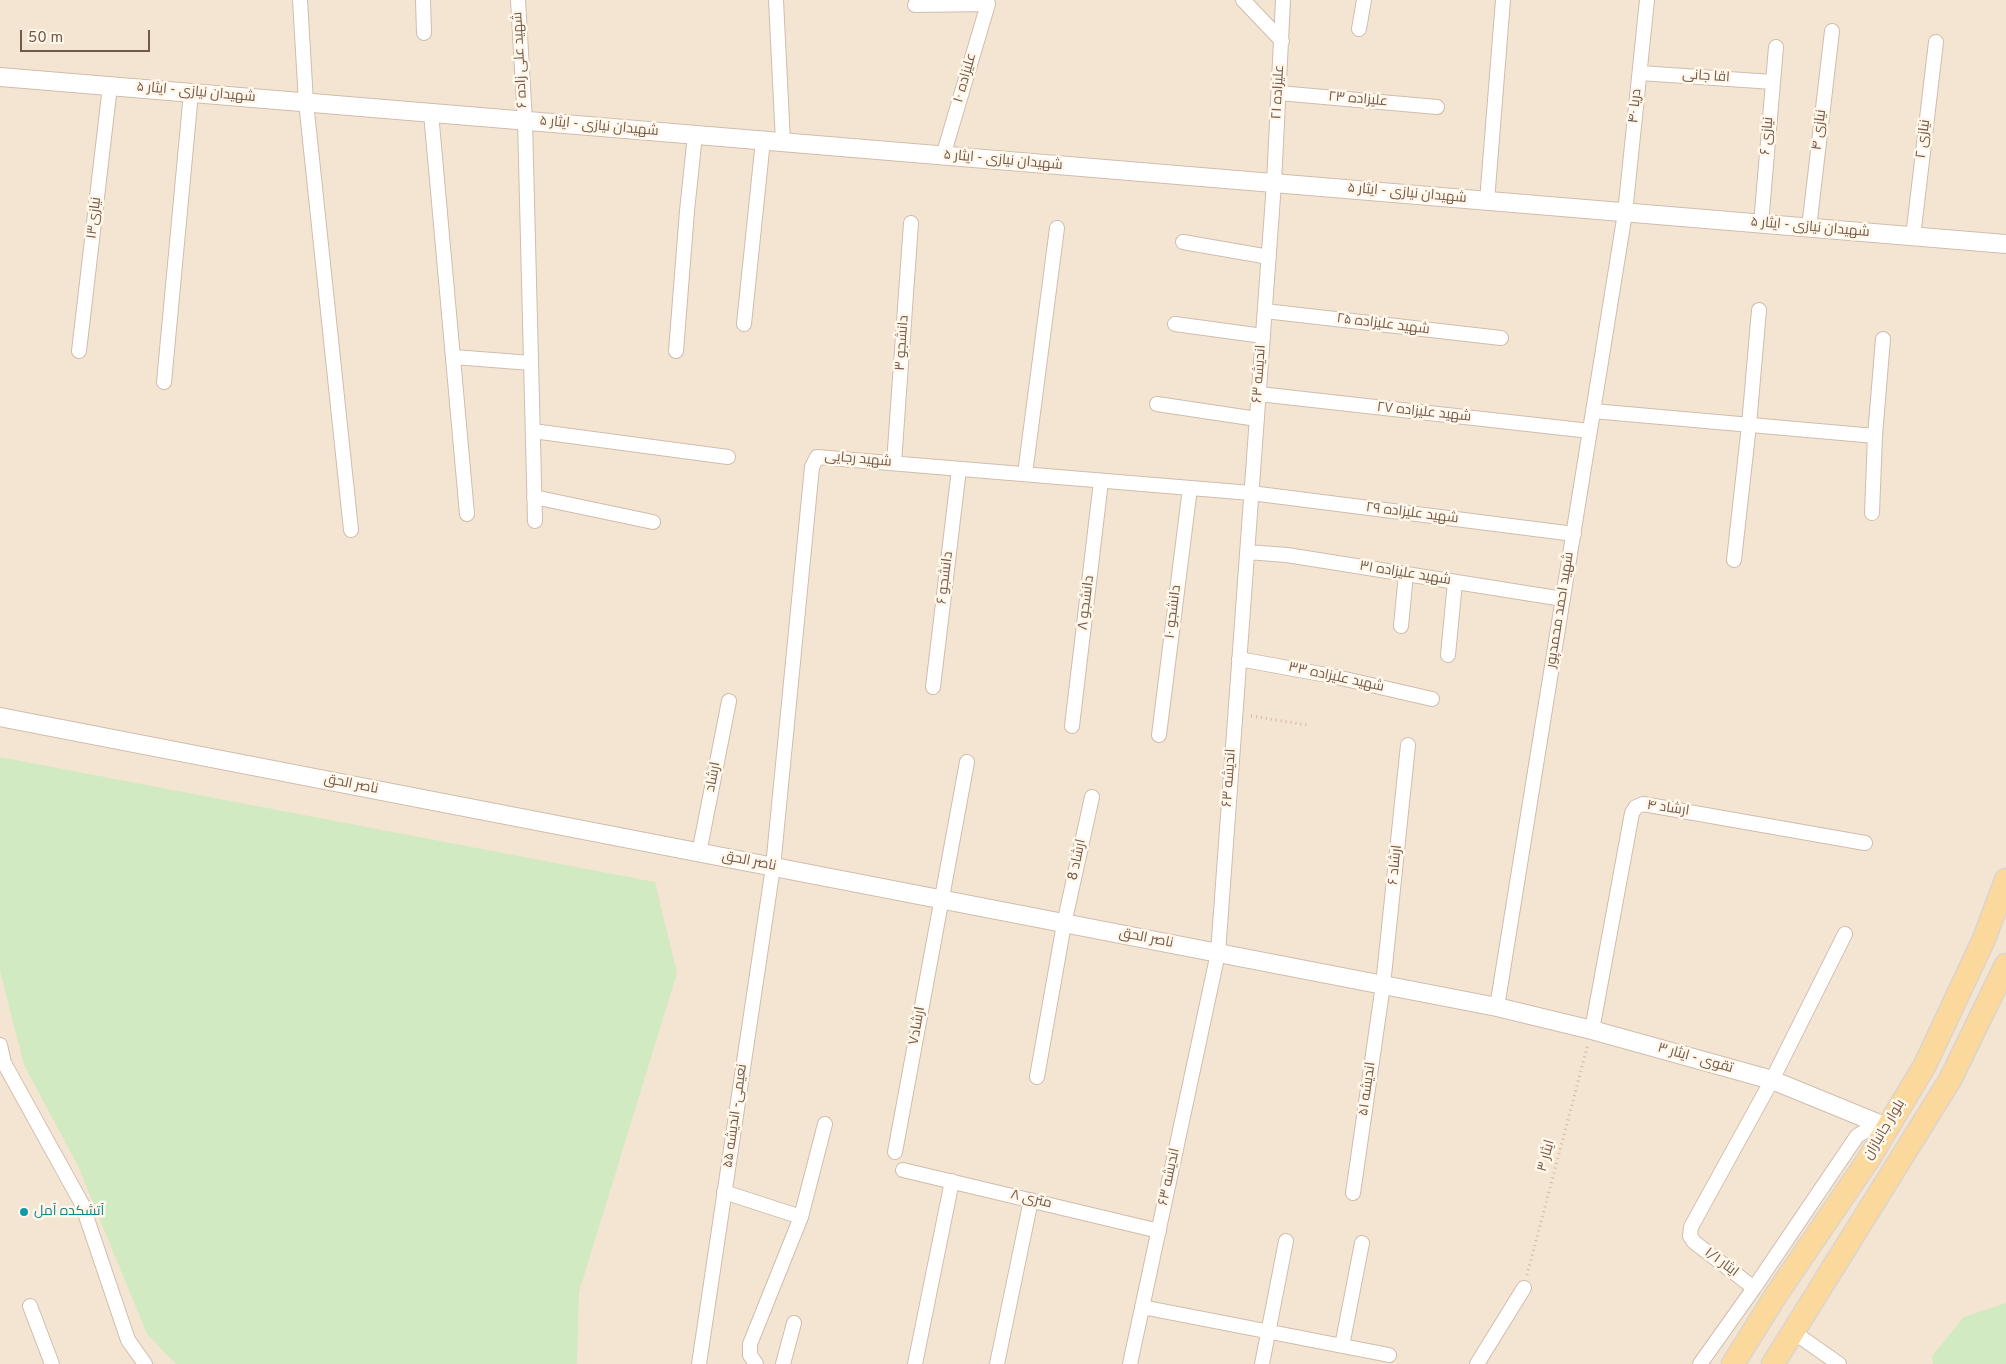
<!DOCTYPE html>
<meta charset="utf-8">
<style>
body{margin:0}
#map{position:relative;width:2006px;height:1364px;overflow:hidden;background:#fcf3e4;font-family:Overpass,sans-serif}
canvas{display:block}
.scale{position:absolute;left:20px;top:30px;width:130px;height:22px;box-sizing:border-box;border:2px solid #745949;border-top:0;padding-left:6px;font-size:15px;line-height:18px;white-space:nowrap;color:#745949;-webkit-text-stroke:4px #fff7ea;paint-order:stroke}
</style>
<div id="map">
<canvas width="2006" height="1364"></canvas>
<div class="scale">50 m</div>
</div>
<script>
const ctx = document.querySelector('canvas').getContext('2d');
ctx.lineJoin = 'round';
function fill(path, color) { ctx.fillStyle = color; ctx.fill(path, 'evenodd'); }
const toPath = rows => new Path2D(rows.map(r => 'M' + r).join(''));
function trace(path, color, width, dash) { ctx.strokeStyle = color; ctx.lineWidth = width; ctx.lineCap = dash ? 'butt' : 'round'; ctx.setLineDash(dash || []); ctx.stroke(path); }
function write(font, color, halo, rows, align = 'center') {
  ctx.font = font + ' Overpass,Cairo,sans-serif'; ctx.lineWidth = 5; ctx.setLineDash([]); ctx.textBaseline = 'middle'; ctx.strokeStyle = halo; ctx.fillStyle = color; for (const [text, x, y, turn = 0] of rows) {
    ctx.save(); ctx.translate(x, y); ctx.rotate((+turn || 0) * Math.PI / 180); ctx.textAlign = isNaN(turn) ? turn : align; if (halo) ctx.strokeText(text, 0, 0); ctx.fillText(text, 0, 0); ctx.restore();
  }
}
const residential = toPath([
 [0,0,2006,0,2006,1364,0,1364]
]);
const green = toPath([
 [0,757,655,882,677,973,579,1292,577,1364,176,1364,147,1334,77,1164,24,1065,0,971],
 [2006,1303,2006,1364,1933,1364,1932,1356,1964,1317]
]);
const path = toPath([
 [1251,716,1307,725],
 [1527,1275,1588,1044]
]);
const minor = toPath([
 [300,0,306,102,351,530],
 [423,0,424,33],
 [518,0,525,121,535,521],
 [776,0,783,142],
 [1243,0,1282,41],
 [915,5,988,4],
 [1359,29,1364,0],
 [1640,73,1773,82],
 [1279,93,1437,107],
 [431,113,467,514],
 [943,156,988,4,987,0],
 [1487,201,1503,0],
 [1761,224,1776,47],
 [1809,228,1832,31],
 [1913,237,1936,42],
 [1183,242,1269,257],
 [1265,311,1501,338],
 [744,324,763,140],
 [1175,324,1263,336],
 [79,351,110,86],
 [676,351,687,211,695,135],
 [454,357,531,363],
 [164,382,191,93],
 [1259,394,1590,431],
 [1157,404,1257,419],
 [1593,411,1875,436,1872,513],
 [533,431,728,457],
 [1875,436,1883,339],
 [894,463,911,223],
 [1025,474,1057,228],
 [534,497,653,522],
 [1247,552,1287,555,1563,599],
 [1734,560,1749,425,1759,310],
 [1401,626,1406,574],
 [1448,655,1455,582],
 [1239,659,1332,676,1432,699],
 [933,687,959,469],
 [1072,726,1101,481],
 [1159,735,1190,488],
 [699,853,729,701],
 [1497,1007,1625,213,1647,0],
 [1592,1030,1632,813,1636,807,1643,804,1865,843],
 [0,1045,4,1063,82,1204,128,1340,145,1364],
 [1037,1077,1064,924,1092,797],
 [895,1152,967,762],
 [903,1170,1159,1231],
 [724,1192,801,1217],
 [1353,1193,1383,985,1408,745],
 [1754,1288,1694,1242,1690,1236,1691,1227,1772,1080,1845,934],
 [30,1306,52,1364],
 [1142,1307,1389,1355],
 [1792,1331,1839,1364],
 [1342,1346,1362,1243],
 [699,1364,773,867,812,467,817,457,1251,493,1574,534],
 [756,1364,750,1355,750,1344,801,1217,825,1124],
 [783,1364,794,1323],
 [915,1364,952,1181],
 [997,1364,1031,1200],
 [1130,1364,1218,953,1274,183,1283,0],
 [1262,1364,1286,1241],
 [1477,1364,1524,1288],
 [1700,1364,1754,1288,1857,1136,1865,1131,1887,1127]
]);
const tertiary = toPath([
 [0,77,2006,244],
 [0,717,1497,1007,1592,1030,1772,1080,1887,1127]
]);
const primary = toPath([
 [1733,1364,1776,1295,1868,1160,1925,1065,1984,939,2006,880],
 [1773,1364,1950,1080,2006,965]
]);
const markers = [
 [24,1212,5,"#0f9aa8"]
];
const streetNames = [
 ["شهید علی زاده ۶",521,60,-93],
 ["اقا جانی",1706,77,4],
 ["علیزاده ۱۰",966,78,-74],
 ["علیزاده ۲۱",1279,92,-87],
 ["شهیدان نیازی - ایثار ۵",196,93,5],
 ["علیزاده ۲۳",1358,100,5],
 ["دریا ۴۰",1636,106,-84],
 ["شهیدان نیازی - ایثار ۵",599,127,5],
 ["نیازی ۴",1820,130,-83],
 ["نیازی ۶",1768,136,-85],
 ["نیازی ۲",1924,139,-83],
 ["شهیدان نیازی - ایثار ۵",1003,161,5],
 ["شهیدان نیازی - ایثار ۵",1407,194,5],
 ["نیازی۱۳",95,218,-83],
 ["شهیدان نیازی - ایثار ۵",1810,228,5],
 ["شهید علیزاده ۲۵",1383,325,7],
 ["دانشجو ۳",903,343,-86],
 ["اندیشه ۶۳",1260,374,-86],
 ["شهید علیزاده ۲۷",1424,413,6],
 ["شهید رجایی",858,460,5],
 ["شهید علیزاده ۲۹",1412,514,7],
 ["شهید علیزاده ۳۱",1405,574,9],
 ["دانشجو ۶",946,578,-83],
 ["دانشجو ۸",1087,603,-83],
 ["شهید احمد محمدپور",1561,610,-81],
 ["دانشجو ۱۰",1174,612,-83],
 ["شهید علیزاده ۳۳",1336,678,12],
 ["ارشاد",714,777,-79],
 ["اندیشه ۶۳",1230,778,-86],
 ["ناصر الحق",351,785,11],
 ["ارشاد ۴",1668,809,8],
 ["ارشاد 8",1078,860,-78],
 ["ناصر الحق",749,862,11],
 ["ارشاد ۶",1396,865,-84],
 ["ناصر الحق",1146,939,11],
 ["ارشاد۷",918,1026,-80],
 ["تقوی - ایثار ۳",1695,1059,16],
 ["اندیشه ۵۱",1368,1089,-82],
 ["نعیمی- اندیشه ۵۵",736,1116,-82],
 ["بلوار جانبازان",1885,1130,-59],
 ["ایثار ۳",1547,1156,-75],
 ["اندیشه ۶۳",1170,1177,-78],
 ["۸ متری",1031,1200,13],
 ["ایثار ۱/۱",1721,1263,37]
];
const cultureNames = [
 ["آتشکده آمل",34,1212]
];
fill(residential, '#f4e5d2');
fill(green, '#d2eac2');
trace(minor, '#d0bdad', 16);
trace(tertiary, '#d0bdad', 20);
trace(primary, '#dbd4d0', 25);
trace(path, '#d6b59f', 3, [1, 4]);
trace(minor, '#fff', 14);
trace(tertiary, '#fff', 18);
trace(primary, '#fbd89c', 22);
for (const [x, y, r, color] of markers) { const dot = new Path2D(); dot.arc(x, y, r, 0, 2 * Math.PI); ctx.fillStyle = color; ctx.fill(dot); trace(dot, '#fff7ea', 2); }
write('14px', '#745949', '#fff7ea', streetNames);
write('14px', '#0d838f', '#fff7ea', cultureNames, 'left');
</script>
